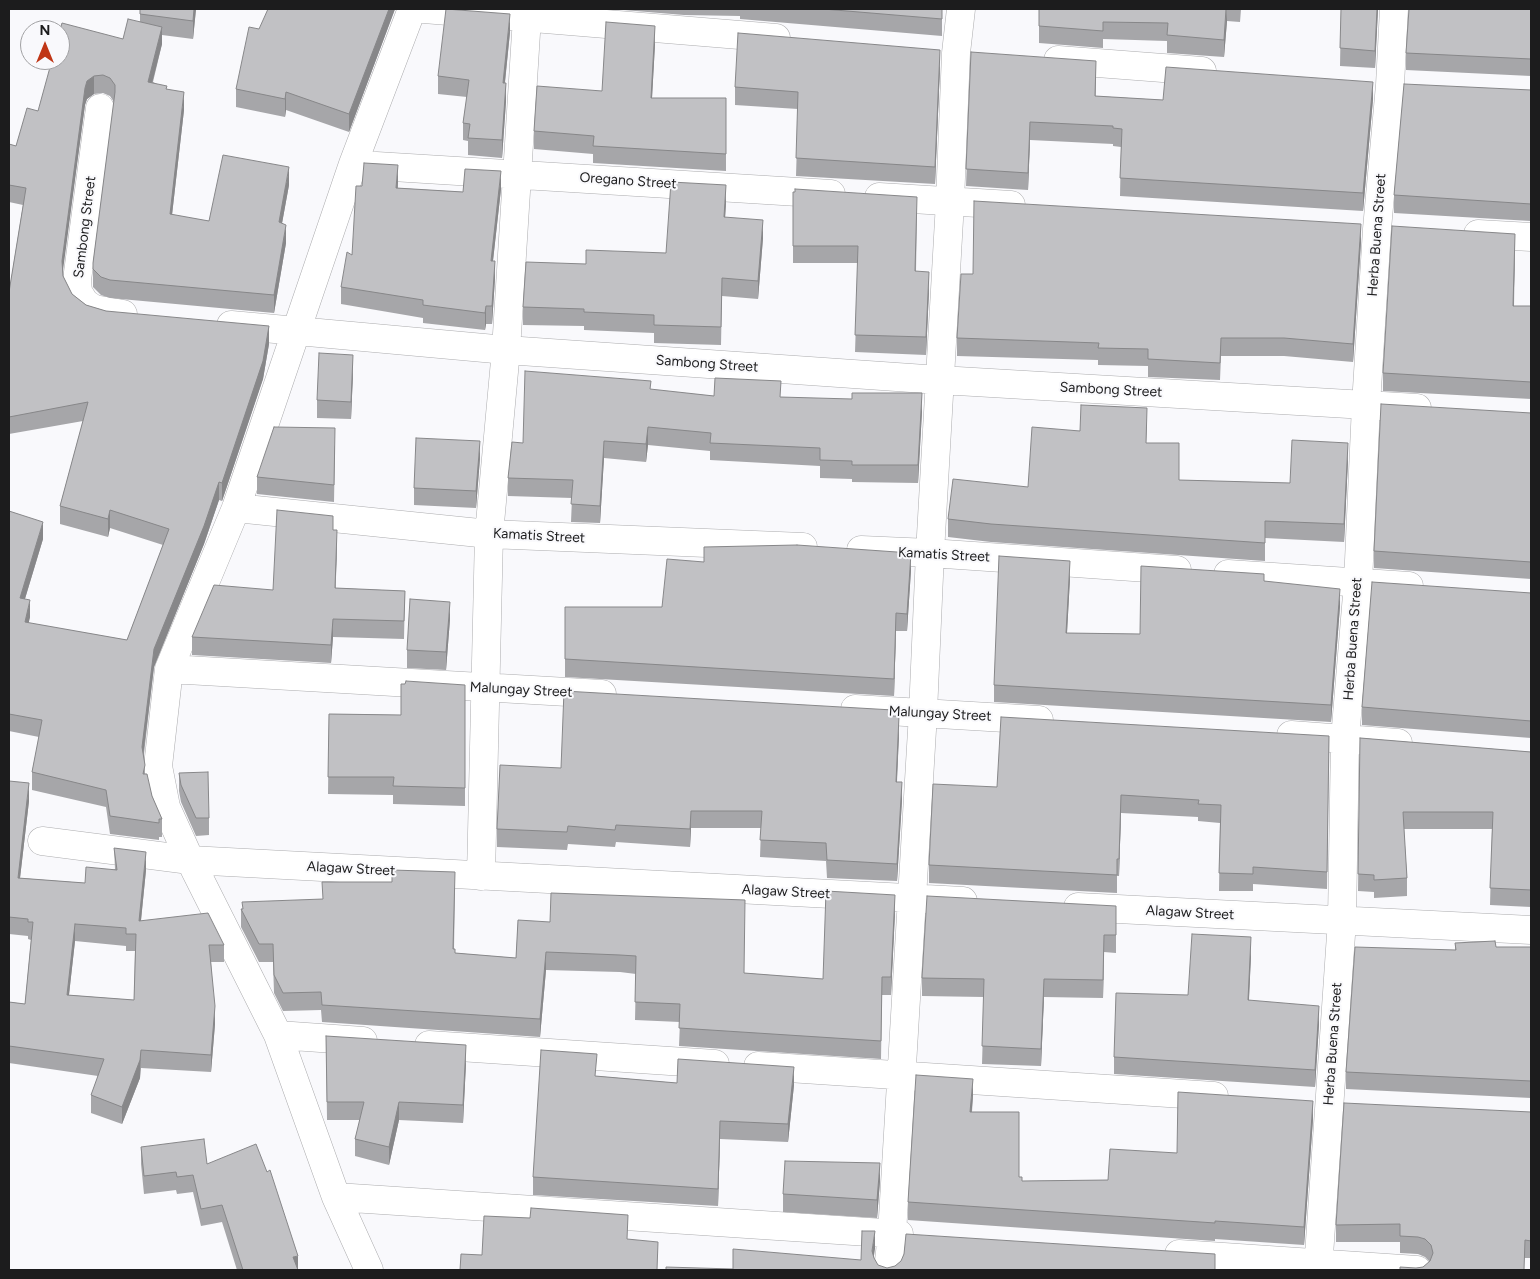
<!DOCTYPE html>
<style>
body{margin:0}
#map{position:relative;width:1540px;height:1279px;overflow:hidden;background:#f9f9fc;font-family:Figtree,sans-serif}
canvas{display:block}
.frame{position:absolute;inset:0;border:10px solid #1c1c1d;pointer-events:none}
.north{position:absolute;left:20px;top:20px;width:50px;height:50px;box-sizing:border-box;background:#f9f9fc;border:1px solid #a1a1a3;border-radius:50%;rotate:0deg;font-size:14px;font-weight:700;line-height:20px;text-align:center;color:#1c1c1d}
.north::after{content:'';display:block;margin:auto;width:18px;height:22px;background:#c03616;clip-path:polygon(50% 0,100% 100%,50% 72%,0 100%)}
</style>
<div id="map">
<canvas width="1540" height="1279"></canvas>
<div class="frame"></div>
<div class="north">N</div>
</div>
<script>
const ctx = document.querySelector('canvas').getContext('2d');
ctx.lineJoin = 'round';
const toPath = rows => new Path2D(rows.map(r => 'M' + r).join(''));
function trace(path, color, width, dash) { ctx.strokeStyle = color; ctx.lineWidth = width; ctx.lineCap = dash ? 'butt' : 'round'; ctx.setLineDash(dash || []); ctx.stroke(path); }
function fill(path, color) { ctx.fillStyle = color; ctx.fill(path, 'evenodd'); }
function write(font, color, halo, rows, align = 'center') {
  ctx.font = font + ' Figtree,sans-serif'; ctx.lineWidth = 4; ctx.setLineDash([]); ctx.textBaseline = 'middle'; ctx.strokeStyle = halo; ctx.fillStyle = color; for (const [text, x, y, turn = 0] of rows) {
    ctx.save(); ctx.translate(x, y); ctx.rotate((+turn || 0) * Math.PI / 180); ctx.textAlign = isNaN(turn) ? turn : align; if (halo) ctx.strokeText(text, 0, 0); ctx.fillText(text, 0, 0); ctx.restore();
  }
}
const minor = toPath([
 [424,9,776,38],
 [1058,60,1202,71],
 [100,108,77,280,78,292,85,303,94,309,123,314],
 [360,165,831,194],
 [879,197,1011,205],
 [1478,234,1531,237],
 [231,325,506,350,940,380,1417,408],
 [236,508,489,534,803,547],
 [861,550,930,553,1177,570],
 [1228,574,1409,586],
 [169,669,602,694],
 [855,709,1039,720],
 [1291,735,1398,743],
 [42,841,190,860,963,901],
 [481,876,489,534,506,350,527,17],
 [1078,907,1531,930],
 [278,1035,363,1041],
 [429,1045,715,1064],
 [758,1066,1214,1096],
 [336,1197,899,1234],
 [1179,1254,1417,1270],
 [369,1270,336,1197,278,1035,190,860,166,807,158,766,169,669,236,508,353,164,412,9],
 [888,1270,892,1234,923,713,930,553,950,202,956,53,961,9],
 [1318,1270,1342,920,1345,739,1358,583,1366,405,1377,229,1390,85,1394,9]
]);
const wall = toPath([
 [140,9,196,9,193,39,162,35,162,44,153,82,167,89,184,110,172,215,209,221,289,185,282,223,286,243,274,313,110,298,101,295,93,287,93,263,114,102,110,96,103,93,94,94,87,99,85,105,62,272,63,276,72,294,86,305,106,311,269,344,263,379,222,501,219,500,204,544,154,667,144,754,145,774,152,796,162,819,162,837,159,837,159,840,110,834,106,807,32,790,32,772,39,737,9,731,9,513,43,539,25,599,30,617,28,623,127,640,163,545,110,528,108,537,60,524,60,506,83,421,9,434,9,292,23,205,9,202,9,144,16,146,38,111,123,39,140,21],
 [395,9,349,132,286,110,285,117,236,107,236,89,259,29],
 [611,9,942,9,942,36,740,19,740,16,684,15],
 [1039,9,1241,9,1240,22,1227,21,1224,57,1167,53,1167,41,1103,39,1103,48,1039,43],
 [1341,9,1378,9,1375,68,1340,66],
 [1531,9,1531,76,1406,70,1406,53],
 [510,32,505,83,506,101,502,158,468,155,468,141,463,140,463,123,467,97,438,94,438,76],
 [655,44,652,98,726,98,726,171,593,163,593,154,534,149,534,131,602,91],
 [971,52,1096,79,1095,96,1163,100,1373,99,1363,211,1120,196,1121,147,1113,146,1113,144,1030,140,1028,190,966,186],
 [940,67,935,184,796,176,798,109,735,105,735,87],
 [1531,90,1531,221,1394,213,1394,195],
 [398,182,398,188,463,192,501,189,493,261,495,278,492,324,486,324,485,330,423,323,423,318,341,304,341,287,352,255,362,186],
 [793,192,917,215,916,271,929,290,926,355,855,352,858,263,793,263],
 [726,203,725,217,763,238,758,299,722,296,721,345,654,343,654,333,584,330,584,326,523,325,523,307,586,264,666,253],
 [1361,242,1353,362,1284,356,1221,356,1220,380,1148,377,1148,366,1098,365,1098,360,957,356,957,338,973,274],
 [1515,252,1514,306,1531,306,1531,399,1383,391,1383,373],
 [353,373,351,419,317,418,317,400],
 [651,390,714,396,781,397,922,411,918,483,852,482,852,479,820,478,820,466,710,460,710,451,648,445,646,462,604,458,600,523,571,522,572,498,508,496,508,478,523,443],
 [1531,413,1531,579,1374,568,1374,551],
 [1147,426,1146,443,1179,480,1290,483,1348,460,1344,542,1265,538,1265,561,991,542,948,537,948,519,1028,487,1080,431],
 [335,446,334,502,257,494,257,477],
 [480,458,476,508,414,505,414,488],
 [333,530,337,548,335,588,405,591,404,639,333,637,331,663,192,655,192,637,273,590],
 [704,562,911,570,907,631,896,631,894,696,565,677,565,607,662,607],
 [1070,578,1067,633,1140,634,1264,581,1340,606,1331,722,994,702,994,685],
 [1530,593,1531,593,1531,738,1362,725,1362,707],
 [450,619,446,670,407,668,407,650],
 [465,685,465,806,393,804,393,795,328,794,329,714,401,715],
 [893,716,899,734,897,782,902,800,897,881,827,878,826,861,760,857,761,828,691,828,690,847,616,842,615,847,568,844,567,850,497,847,497,829,561,768],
 [1329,736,1327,889,1253,884,1253,891,1219,891,1220,823,1198,821,1198,817,1121,813,1119,876,1117,876,1117,893,929,883,929,865,997,787],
 [1360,738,1531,752,1531,907,1490,905,1492,829,1404,829,1407,878,1407,896,1374,898,1374,892,1358,891],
 [179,773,209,818,209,835,196,836,181,802,179,791],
 [9,781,29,801,20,878,85,883,115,869,114,848,146,870,141,921,224,945,224,962,211,962,215,1024,211,1072,141,1068,140,1078,122,1124,91,1113,91,1095,98,1076,9,1063,9,1002,25,1004,31,940,28,939,28,936,9,934],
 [75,941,126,946,126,951,135,951,134,1000,69,995],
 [455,890,454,949,455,953,516,958,518,920,744,973,823,979,895,912,891,995,882,995,881,1059,679,1046,680,1022,635,1020,636,974,620,972,546,970,540,1037,322,1022,321,1010,283,1011,274,993,273,962,259,962,241,927,241,909,322,899],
 [1116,906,1116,953,1104,952,1103,998,1044,997,1041,1066,982,1064,984,997,922,996,922,978],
 [1455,943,1496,947,1531,947,1531,1098,1346,1089,1346,1072,1455,950],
 [1251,955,1249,1000,1319,1024,1315,1087,1114,1074,1114,1057,1188,995],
 [326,1036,466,1063,463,1123,399,1120,389,1165,355,1156,355,1139,360,1120,327,1120],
 [596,1076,677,1083,794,1085,788,1142,720,1139,718,1206,533,1195,533,1177],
 [973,1096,972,1112,1019,1177,1022,1181,1108,1180,1313,1119,1304,1245,1215,1239,1215,1241,908,1220,908,1202],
 [1531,1112,1531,1258,1525,1258,1416,1268,1423,1267,1430,1262,1425,1257,1418,1254,1400,1253,1400,1242,1336,1242,1336,1225],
 [141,1147,207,1164,298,1270,237,1270,222,1222,201,1226,193,1192,177,1194,176,1190,144,1194,141,1164],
 [880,1181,877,1218,783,1212,783,1194]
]);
const shadedWall = toPath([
 [194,9,196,9,193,39,193,21],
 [389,9,395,9,349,132,349,114],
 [1227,9,1227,21,1224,57,1224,40],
 [1377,9,1378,9,1375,68,1375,51],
 [510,14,510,32,503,100,503,83],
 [655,26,655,44,651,116,651,98],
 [162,27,162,44,148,99,148,82],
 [940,50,940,67,935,184,935,167],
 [1096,61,1096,79,1095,113,1095,96],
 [94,76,94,94,87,99,85,105,62,278,62,261,85,88,87,81],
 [1373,82,1373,99,1363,211,1363,193],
 [506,83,506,101,502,158,502,140],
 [184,92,184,110,170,232,170,214],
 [286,92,286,110,285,117,285,99],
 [1030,122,1030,140,1028,190,1028,173],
 [398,165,398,182,396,206,396,188],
 [289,167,289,185,279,240,279,222],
 [501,171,501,189,491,278,491,261],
 [726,185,726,203,724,235,724,217],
 [763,220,763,238,758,299,758,281],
 [1361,224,1361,242,1353,362,1353,344],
 [286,225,286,243,274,313,274,295],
 [1515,234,1515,252,1513,323,1513,306],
 [495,261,495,278,492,324,492,306],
 [929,272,929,290,926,355,926,337],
 [486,306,486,324,485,330,485,313],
 [269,326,269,344,263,379,222,501,222,483],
 [353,355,353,373,351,419,351,402],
 [922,393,922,411,918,483,918,465],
 [648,427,648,445,646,462,646,444],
 [480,441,480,458,476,508,476,491],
 [604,441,604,458,600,523,600,506],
 [1348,443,1348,460,1344,542,1344,524],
 [219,482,219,500,204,544,154,667,142,764,142,747,154,649],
 [110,510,110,528,108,537,108,519],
 [43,522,43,539,20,615,20,598],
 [337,530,337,548,335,606,335,588],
 [911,553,911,570,907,631,907,614],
 [1070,561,1070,578,1066,651,1066,633],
 [1340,589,1340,606,1331,722,1331,705],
 [30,600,30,617,25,640,25,622],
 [450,602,450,619,446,670,446,652],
 [896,613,896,631,894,696,894,679],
 [333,619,333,637,331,663,331,645],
 [899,716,899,734,896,799,896,782],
 [902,782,902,800,897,881,897,864],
 [29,783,29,801,18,895,18,878],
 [1121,795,1121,813,1119,876,1119,859],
 [691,811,691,828,690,847,690,829],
 [146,852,146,870,139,939,139,921],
 [895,895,895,912,891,995,891,977],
 [75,924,75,941,67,1012,67,995],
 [1104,935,1104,952,1103,998,1103,980],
 [1251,937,1251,955,1248,1018,1248,1000],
 [546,952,546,970,540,1037,540,1019],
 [1044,979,1044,997,1041,1066,1041,1049],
 [215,1006,215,1024,211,1072,211,1055],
 [1319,1006,1319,1024,1315,1087,1315,1070],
 [466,1045,466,1063,463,1123,463,1105],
 [141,1050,140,1078,122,1124,122,1107],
 [794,1067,794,1085,788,1142,788,1124],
 [973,1079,973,1096,970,1129,970,1112],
 [1313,1101,1313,1119,1304,1245,1304,1227],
 [399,1102,399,1120,389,1165,389,1147],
 [720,1121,720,1139,718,1206,718,1189],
 [880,1163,880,1181,877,1218,877,1200],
 [875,1231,875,1249,872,1268,872,1251],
 [298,1256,298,1270,293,1270,293,1257]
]);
const building = toPath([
 [140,9,194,9,193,21,140,14,140,9],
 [268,9,389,9,349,114,286,92,285,99,236,89,249,27,259,29,268,9],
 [446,9,510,14,503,83,506,83,502,140,468,138,470,124,463,123,469,80,438,76,446,9],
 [823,9,942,9,942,19,823,9],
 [1039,9,1226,9,1224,40,1167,35,1168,23,1103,22,1103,31,1039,26,1039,9],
 [1341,9,1377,9,1375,51,1340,48,1341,9],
 [1409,9,1531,9,1531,59,1406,53,1409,9],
 [128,19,162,27,148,82,167,86,166,89,184,92,170,214,209,221,223,155,289,167,279,222,286,225,274,295,110,280,101,277,93,269,93,263,115,92,115,85,110,78,103,75,94,76,87,81,85,88,62,261,63,276,72,294,86,305,106,311,269,326,263,361,222,483,219,482,204,526,154,649,142,747,145,765,143,774,147,774,152,796,162,819,159,819,159,823,110,816,106,790,32,772,42,720,9,714,9,511,43,522,20,598,30,600,25,622,127,640,169,529,110,510,108,519,60,506,88,402,9,417,9,292,26,188,9,185,9,144,16,146,27,108,38,111,52,60,60,60,60,30,62,23,123,39,128,19],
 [606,22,655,26,651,98,726,98,726,154,593,146,594,136,534,131,537,86,602,91,606,22],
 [738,33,940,50,935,167,796,158,798,92,735,87,738,33],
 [971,52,1096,61,1095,96,1163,100,1166,67,1373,82,1363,193,1120,178,1122,129,1113,128,1113,126,1030,122,1028,173,966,169,971,52],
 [1404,84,1531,90,1531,204,1394,195,1404,84],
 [364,163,398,165,396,188,463,192,465,169,501,171,491,261,495,261,492,306,486,306,485,313,423,305,423,300,341,287,347,252,352,255,356,186,362,186,364,163],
 [671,182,726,185,724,217,763,220,758,281,722,278,721,327,654,325,654,315,584,312,584,309,523,307,526,262,586,264,586,250,666,253,671,182],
 [795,189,917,197,915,271,929,272,926,337,855,335,858,246,793,246,793,192,795,192,795,189],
 [974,201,1361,224,1353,344,1284,338,1221,338,1220,363,1148,359,1148,349,1098,348,1099,343,957,338,961,274,973,274,974,201],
 [1392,226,1515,234,1513,306,1531,306,1531,382,1383,373,1392,226],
 [319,353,353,355,351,402,317,400,319,353],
 [525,371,651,381,650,389,714,396,715,378,781,381,780,397,852,399,852,393,922,393,918,465,852,465,852,461,820,460,820,448,710,443,711,433,648,427,646,444,604,441,600,506,571,504,573,480,508,478,512,442,523,443,525,371],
 [1381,404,1531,413,1531,562,1374,551,1381,404],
 [1081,405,1147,408,1146,443,1179,443,1179,480,1290,483,1292,440,1348,443,1344,524,1265,521,1265,543,991,524,948,519,953,479,1028,487,1032,427,1080,431,1081,405],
 [274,427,335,428,334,485,257,477,274,427],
 [416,438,480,441,476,491,414,488,416,438],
 [277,510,333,516,333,530,337,530,335,588,405,591,404,621,333,619,331,645,192,637,214,585,273,590,277,510],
 [797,545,911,553,907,614,896,613,894,679,565,659,565,607,662,607,667,559,704,562,704,547,797,545],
 [999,556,1070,561,1066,633,1140,634,1141,566,1264,574,1264,581,1340,589,1331,705,994,685,999,556],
 [1372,582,1531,593,1531,721,1362,707,1372,582],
 [410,599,450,602,446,652,407,650,410,599],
 [406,681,465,685,465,788,393,786,394,777,328,777,329,714,401,715,401,684,405,684,406,681],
 [564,691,893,710,892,716,899,716,896,782,902,782,897,864,827,860,826,843,760,840,762,811,691,811,690,829,616,825,615,830,568,826,567,832,497,829,500,765,561,768,564,691],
 [1001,717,1329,736,1327,872,1253,867,1253,874,1219,873,1221,805,1198,804,1199,800,1121,795,1119,859,1117,859,1117,875,929,865,933,784,997,787,1001,717],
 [1360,738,1531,752,1531,890,1490,888,1493,812,1403,812,1407,878,1374,880,1374,875,1358,874,1360,738],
 [208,772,209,818,196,818,181,785,179,773,208,772],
 [9,781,29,783,18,878,85,883,86,867,117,870,114,848,146,852,139,921,208,913,224,945,209,945,215,1006,211,1055,141,1050,140,1060,122,1107,91,1095,104,1059,9,1046,9,1002,25,1004,33,922,28,922,28,919,9,917,9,781],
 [75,924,126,928,126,934,136,934,134,1000,67,995,75,924],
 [392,870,455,872,453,949,455,949,455,953,516,958,518,920,550,922,551,893,745,900,744,973,823,979,826,891,895,895,891,977,882,977,881,1041,679,1028,680,1004,635,1002,636,956,620,955,546,952,540,1019,322,1005,321,992,283,993,274,975,273,944,259,944,241,909,243,909,242,902,323,899,322,882,392,882,392,870],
 [927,896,1116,906,1116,935,1104,935,1103,980,1044,979,1041,1049,982,1046,984,979,922,978,927,896],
 [1192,934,1251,937,1248,1000,1319,1006,1315,1070,1114,1057,1116,993,1188,995,1192,934],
 [1495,941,1496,947,1531,947,1531,1081,1346,1072,1355,947,1456,950,1455,943,1495,941],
 [326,1036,466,1045,463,1105,399,1102,389,1147,355,1139,364,1102,327,1102,326,1036],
 [541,1050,597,1054,595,1076,677,1083,678,1059,794,1067,788,1124,720,1121,718,1189,533,1177,541,1050],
 [916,1075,973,1079,970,1112,1019,1112,1019,1177,1022,1177,1022,1181,1108,1180,1110,1149,1177,1153,1178,1092,1313,1101,1304,1227,1215,1221,1215,1223,908,1202,916,1075],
 [1344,1103,1531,1112,1531,1241,1525,1240,1524,1270,1400,1270,1400,1267,1416,1268,1423,1267,1430,1261,1433,1253,1431,1245,1425,1239,1418,1237,1400,1236,1400,1224,1336,1225,1344,1103],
 [204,1139,207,1164,256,1144,267,1172,270,1170,298,1256,293,1257,298,1270,243,1270,222,1205,201,1209,193,1175,177,1177,176,1172,144,1176,141,1147,204,1139],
 [785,1161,880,1163,877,1200,783,1194,785,1161],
 [531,1208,628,1215,627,1239,658,1242,657,1270,460,1270,461,1254,482,1255,484,1216,530,1218,531,1208],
 [862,1231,875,1231,872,1251,874,1258,878,1265,887,1268,895,1266,901,1261,904,1254,906,1234,1215,1254,1215,1270,666,1270,666,1267,733,1269,733,1249,861,1260,862,1231]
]);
const streetNames = [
 ["Oregano Street",628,181,4],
 ["Sambong Street",85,227,-83],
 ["Herba Buena Street",1377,235,-86],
 ["Sambong Street",707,364,4],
 ["Sambong Street",1111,390,3],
 ["Kamatis Street",539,536,3],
 ["Kamatis Street",944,555,3],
 ["Herba Buena Street",1353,639,-86],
 ["Malungay Street",521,690,3],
 ["Malungay Street",940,714,3],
 ["Alagaw Street",351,869,3],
 ["Alagaw Street",786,892,3],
 ["Alagaw Street",1190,913,3],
 ["Herba Buena Street",1333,1044,-86]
];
trace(minor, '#acacae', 29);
trace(minor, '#fff', 28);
fill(wall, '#a6a6a9');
fill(shadedWall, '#878789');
fill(building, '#c1c1c4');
trace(building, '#878789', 1);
write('14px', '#1c1c1d', '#f9f9fc', streetNames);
</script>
